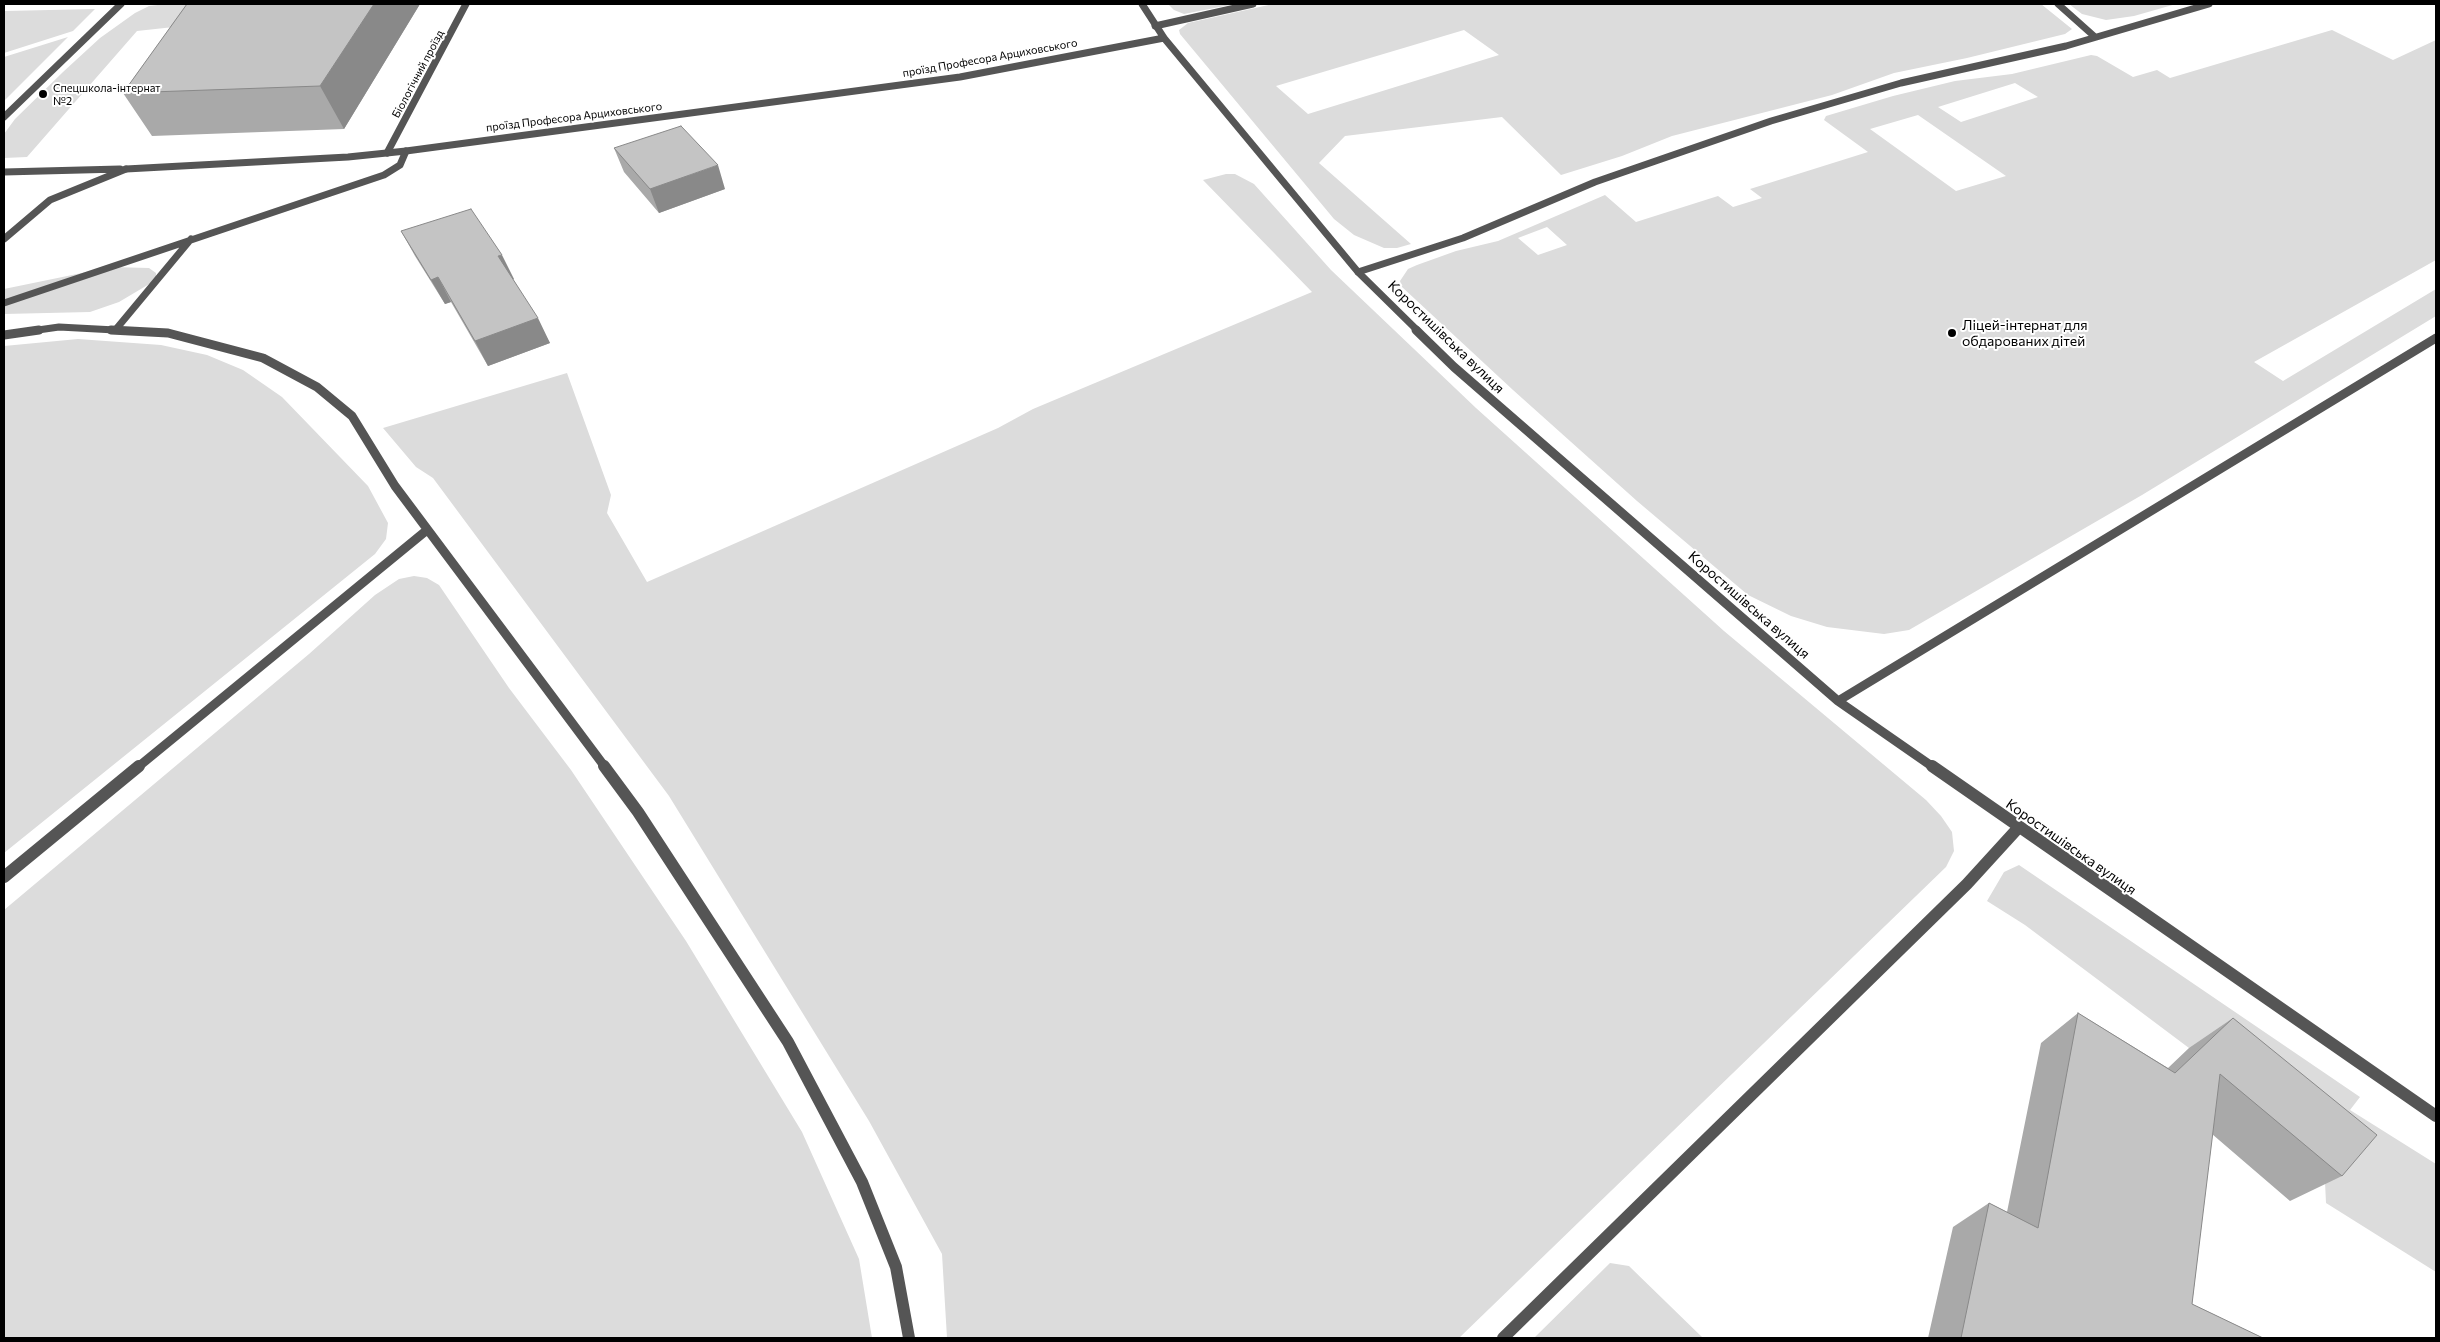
<!DOCTYPE html>
<meta charset="utf-8">
<style>
body{margin:0}
#map{position:relative;width:2440px;height:1342px;overflow:hidden;background:#fff;font-family:Commissioner,sans-serif}
canvas{display:block}
.frame{position:absolute;inset:0;border:5px solid #000;pointer-events:none}
</style>
<div id="map">
<canvas width="2440" height="1342"></canvas>
<div class="frame"></div>
</div>
<script>
const ctx = document.querySelector('canvas').getContext('2d');
ctx.lineJoin = 'round';
function fill(path, color) { ctx.fillStyle = color; ctx.fill(path, 'evenodd'); }
const toPath = rows => new Path2D(rows.map(r => 'M' + r).join(''));
function trace(path, color, width, dash) { ctx.strokeStyle = color; ctx.lineWidth = width; ctx.lineCap = dash ? 'butt' : 'round'; ctx.setLineDash(dash || []); ctx.stroke(path); }
function write(font, color, halo, rows, align = 'center') {
  ctx.font = font + ' Commissioner,sans-serif'; ctx.lineWidth = 4; ctx.setLineDash([]); ctx.textBaseline = 'middle'; ctx.strokeStyle = halo; ctx.fillStyle = color; for (const [text, x, y, turn = 0] of rows) {
    ctx.save(); ctx.translate(x, y); ctx.rotate((+turn || 0) * Math.PI / 180); ctx.textAlign = isNaN(turn) ? turn : align; if (halo) ctx.strokeText(text, 0, 0); ctx.fillText(text, 0, 0); ctx.restore();
  }
}
const green = toPath([
 [166,4,240,4,229,21,137,31,27,157,4,158,4,134,15,119,63,72,100,38,135,13,149,6],
 [1168,4,1235,4,1184,14,1174,10],
 [1273,4,2041,4,2072,29,2065,34,1967,58,1894,73,1832,95,1672,136,1622,156,1561,175,1502,117,1345,136,1319,163,1411,244,1397,248,1384,248,1354,235,1334,219,1180,34,1179,30,1188,23],
 [1464,30,1499,55,1308,114,1276,86],
 [2069,4,2176,4,2134,16,2106,20,2082,14],
 [95,9,73,31,4,53,4,11],
 [2332,30,2393,60,2436,40,2436,260,2254,362,2283,381,2436,289,2436,316,2142,495,1909,630,1884,634,1827,627,1791,616,1748,595,1637,501,1513,390,1402,287,1400,281,1408,269,1417,265,1456,251,1498,241,1605,195,1636,222,1718,196,1733,207,1762,198,1750,189,1868,152,1824,120,1826,116,1893,96,1955,81,2012,74,2091,55,2097,56,2133,77,2157,70,2170,78],
 [2015,83,2038,97,1961,122,1938,107],
 [1918,115,2006,176,1956,191,1870,129],
 [1547,227,1567,245,1538,255,1518,238],
 [68,37,4,101,4,57],
 [1226,174,1235,174,1254,184,1331,270,1476,408,1724,631,1926,800,1941,816,1952,832,1954,851,1946,867,1459,1338,947,1338,942,1254,869,1121,669,796,433,478,416,467,383,428,567,373,611,495,607,513,647,582,998,428,1033,409,1312,292,1203,180],
 [111,267,149,268,156,273,156,280,119,302,90,312,4,314,4,289],
 [78,339,161,345,207,355,243,370,282,397,368,486,388,523,386,539,375,554,4,853,4,346],
 [414,576,427,578,439,585,509,688,571,770,686,941,802,1132,859,1259,872,1338,4,1338,4,910,309,654,375,595,399,579],
 [2019,865,2360,1097,2350,1110,2436,1164,2436,1272,2326,1203,2324,1161,2189,1048,2025,925,1987,901,2004,872],
 [1610,1263,1629,1266,1703,1338,1534,1338]
]);
const serviceFar2 = toPath([
 [2058,4,2095,37],
 [4,117,121,4],
 [387,153,466,4],
 [4,172,120,169],
 [4,239,50,200,126,169],
 [1358,272,1463,238,1595,182,1771,121,1901,83,2066,46,2209,4],
 [4,303,384,175,400,165,406,151],
 [117,328,191,239],
 [31,331,59,327,134,331]
]);
const serviceFar1 = toPath([
 [111,330,168,333,263,358,317,387,352,416,395,486,605,767],
 [4,335,39,330],
 [138,767,427,530]
]);
const service = toPath([
 [604,766,638,812,788,1042,862,1182,896,1267,909,1338],
 [4,877,139,766],
 [1503,1338,1967,884,2019,827]
]);
const pedestrian = toPath([
 [1155,26,1253,4]
]);
const minorFar2 = toPath([
 [1142,4,1164,38,1358,272,1418,331],
 [126,169,348,157,406,151,960,77,1164,38]
]);
const minorFar1 = toPath([
 [1416,330,1454,367,1838,701,1933,767],
 [1838,701,2436,338]
]);
const minor = toPath([
 [1932,766,2436,1116]
]);
const wall = toPath([
 [187,4,420,4,344,129,152,136,123,93],
 [614,148,725,189,659,213,624,172],
 [401,231,514,279,513,279,550,343,488,366,451,302,445,304,415,256],
 [2078,1013,2168,1068,2189,1048,2233,1018,2342,1176,2290,1201,2212,1134,2192,1304,2263,1338,1928,1338,1953,1227,1989,1203,2007,1212,2041,1043]
]);
const shadedWall = toPath([
 [374,4,420,4,344,129,320,86],
 [718,165,725,189,659,213,650,189],
 [502,255,514,279,510,280,498,256],
 [438,277,451,302,445,304,431,280],
 [538,318,550,343,488,366,475,341]
]);
const building = toPath([
 [187,4,374,4,320,86,123,93,187,4],
 [681,126,718,165,650,189,614,148,681,126],
 [471,209,502,255,498,256,538,318,475,341,438,277,431,280,401,231,471,209],
 [2078,1013,2175,1073,2233,1018,2377,1135,2342,1176,2220,1074,2192,1304,2263,1338,1961,1338,1989,1203,2038,1228,2078,1013]
]);
const markers = [
 [43,94,5,"#000"],
 [1952,333,5,"#000"]
];
const farStreetnames = [
 ["проїзд Професора Арциховського",990,58,-10],
 ["Біологічний проїзд",418,74,-62],
 ["проїзд Професора Арциховського",574,117,-7]
];
const farPoinames = [
 ["Спецшкола-інтернат",53,88],
 ["№2",53,101]
];
const poiNames = [
 ["Ліцей-інтернат для",1962,325],
 ["обдарованих дітей",1962,341]
];
const streetNames = [
 ["Коростишівська вулиця",1446,337,44],
 ["Коростишівська вулиця",1749,605,41],
 ["Коростишівська вулиця",2071,847,35]
];
fill(green, '#dcdcdc');
trace(serviceFar2, '#555', 7);
trace(serviceFar1, '#555', 9);
trace(service, '#555', 12);
trace(pedestrian, '#555', 7);
trace(minorFar2, '#555', 7);
trace(minorFar1, '#555', 9);
trace(minor, '#555', 12);
fill(wall, '#a9a9a9');
fill(shadedWall, '#898989');
fill(building, '#c4c4c4');
trace(building, '#898989', 1);
for (const [x, y, r, color] of markers) { const dot = new Path2D(); dot.arc(x, y, r, 0, 2 * Math.PI); ctx.fillStyle = color; ctx.fill(dot); trace(dot, '#fff', 2); }
write('11px', '#000', '#fff', farStreetnames);
write('11px', '#000', '#fff', farPoinames, 'left');
write('14px', '#000', '#fff', poiNames, 'left');
write('14px', '#000', '#fff', streetNames);
</script>
